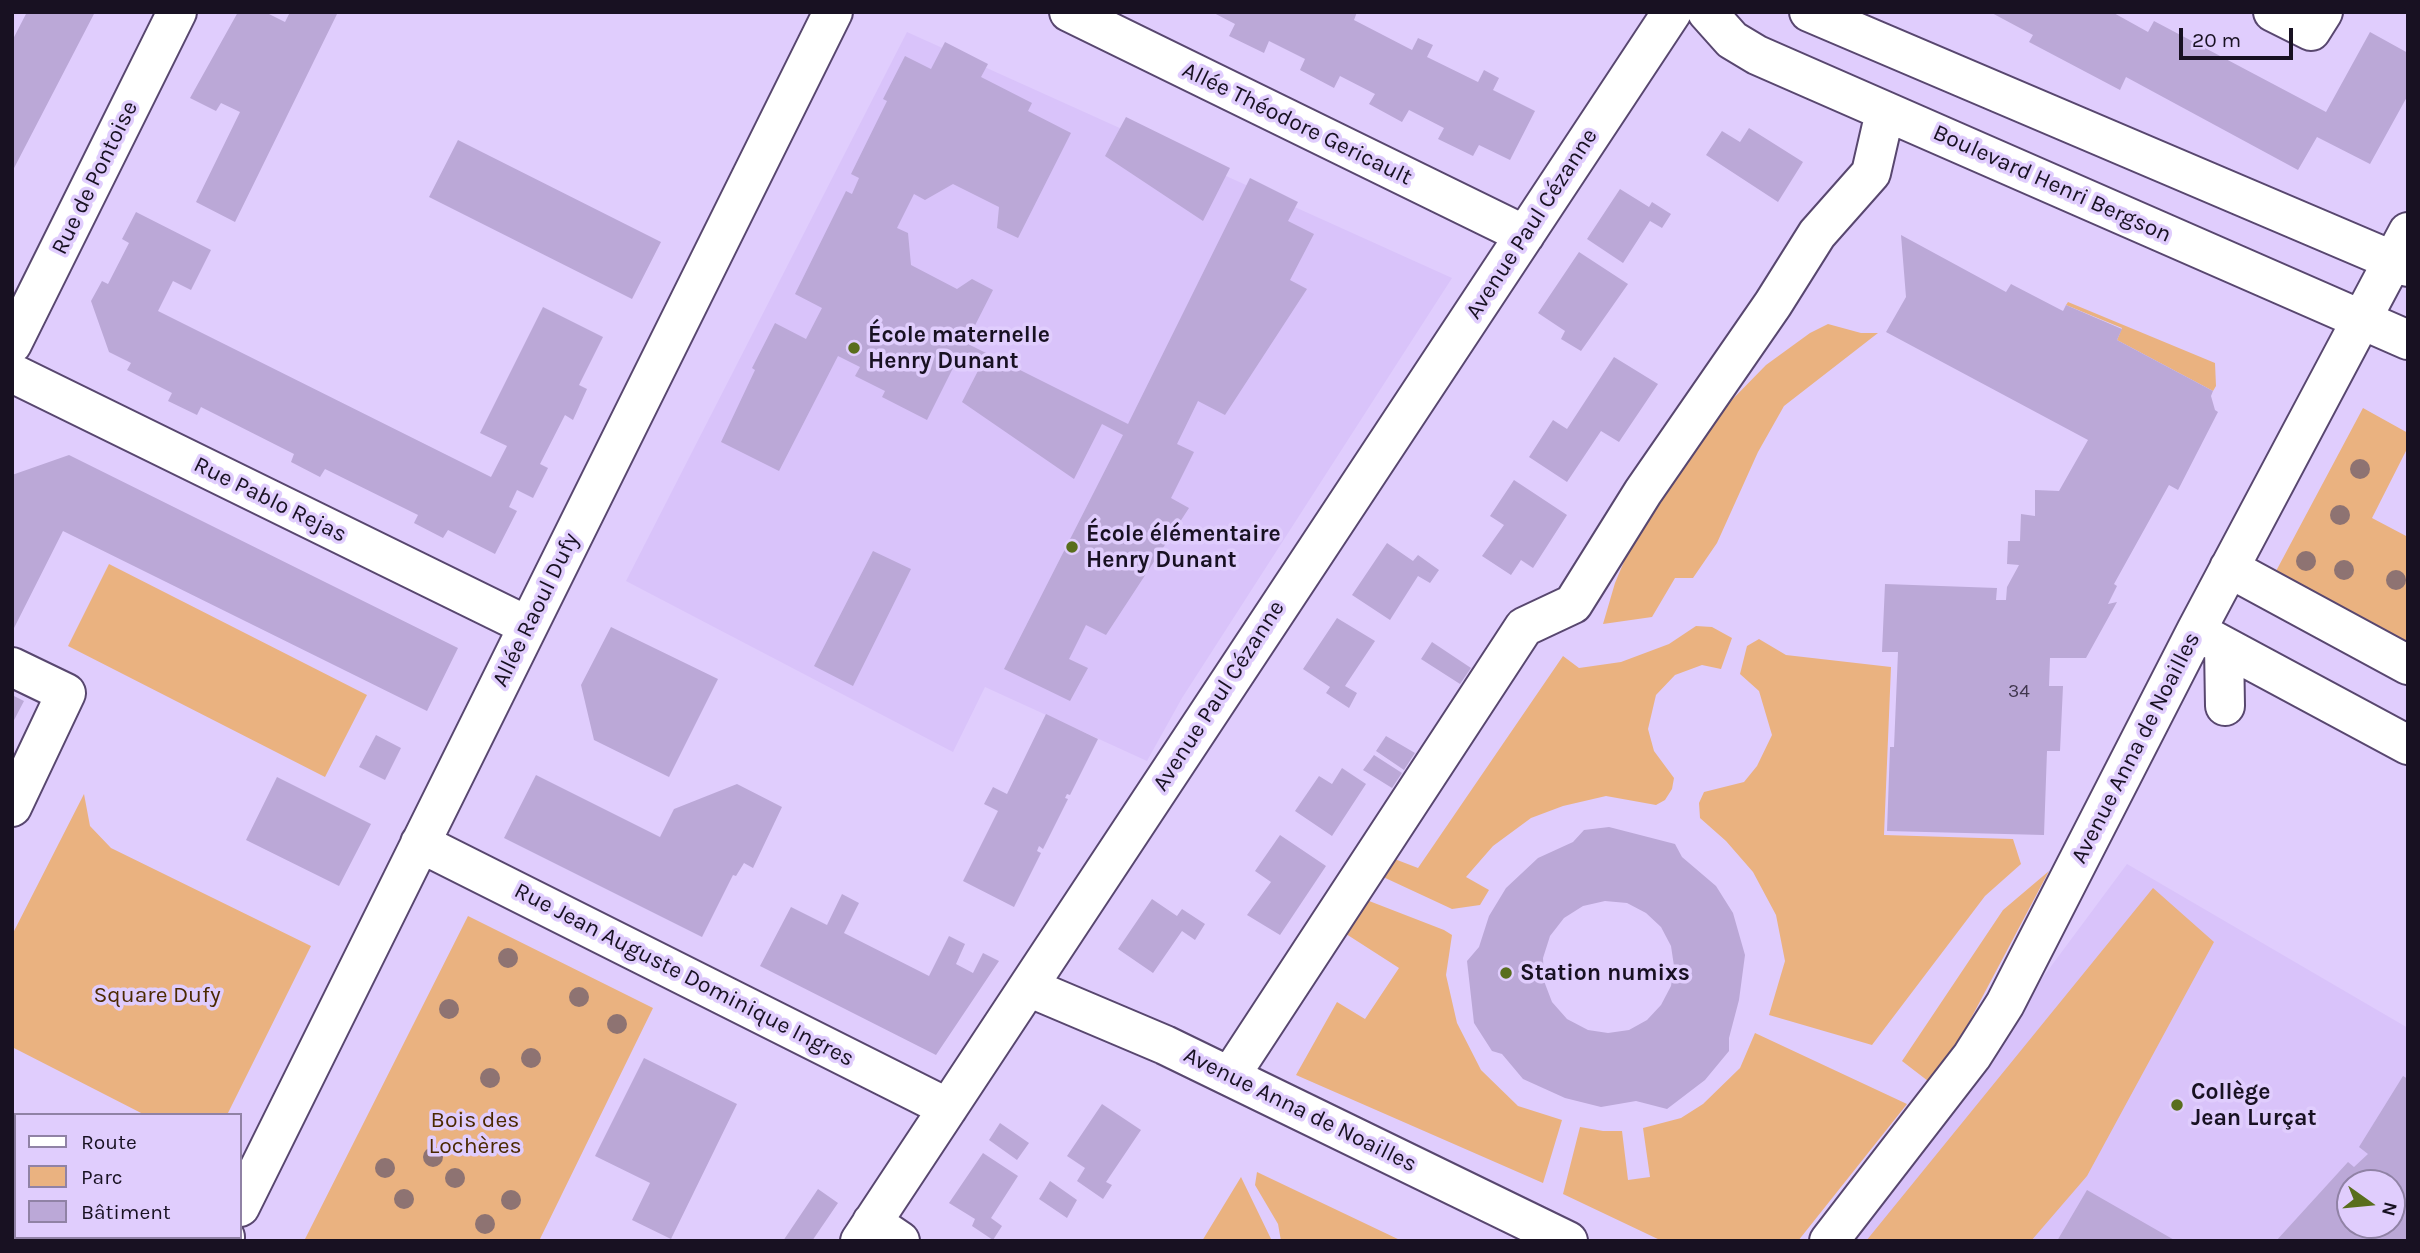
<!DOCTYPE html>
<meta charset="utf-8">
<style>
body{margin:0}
#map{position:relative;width:2420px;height:1253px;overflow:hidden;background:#e0cdfd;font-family:Karla,sans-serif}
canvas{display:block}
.frame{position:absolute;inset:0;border:14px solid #181122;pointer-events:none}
.legend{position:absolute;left:14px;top:1113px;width:228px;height:126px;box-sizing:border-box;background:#e0cdfd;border:2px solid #9082a5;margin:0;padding:9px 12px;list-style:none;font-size:21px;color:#181122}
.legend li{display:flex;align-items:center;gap:14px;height:35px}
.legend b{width:35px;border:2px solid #9082a5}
.north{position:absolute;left:2336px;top:1169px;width:70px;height:70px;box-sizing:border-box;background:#e0cdfd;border:2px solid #9082a5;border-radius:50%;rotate:105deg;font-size:19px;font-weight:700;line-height:28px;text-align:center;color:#181122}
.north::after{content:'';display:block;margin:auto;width:24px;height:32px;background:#596e1d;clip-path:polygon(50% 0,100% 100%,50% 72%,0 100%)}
.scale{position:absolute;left:2179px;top:28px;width:114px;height:32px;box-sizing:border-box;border:4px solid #181122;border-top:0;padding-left:9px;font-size:21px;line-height:24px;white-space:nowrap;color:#181122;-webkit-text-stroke:5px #e0cdfd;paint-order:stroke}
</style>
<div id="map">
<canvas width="2420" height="1253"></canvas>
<div class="frame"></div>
<ul class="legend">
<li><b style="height:9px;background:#fff"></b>Route</li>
<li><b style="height:19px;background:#eab280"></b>Parc</li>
<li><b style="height:19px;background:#bba8d7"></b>Bâtiment</li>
</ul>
<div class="north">N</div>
<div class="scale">20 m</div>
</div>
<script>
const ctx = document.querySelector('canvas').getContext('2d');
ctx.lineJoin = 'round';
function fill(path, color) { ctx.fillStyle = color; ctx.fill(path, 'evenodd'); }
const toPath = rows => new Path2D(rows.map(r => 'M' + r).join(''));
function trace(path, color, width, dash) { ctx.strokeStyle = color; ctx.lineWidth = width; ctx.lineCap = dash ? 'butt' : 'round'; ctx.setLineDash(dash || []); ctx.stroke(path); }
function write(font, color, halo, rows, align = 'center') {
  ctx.font = font + ' Karla,sans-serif'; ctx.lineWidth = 7; ctx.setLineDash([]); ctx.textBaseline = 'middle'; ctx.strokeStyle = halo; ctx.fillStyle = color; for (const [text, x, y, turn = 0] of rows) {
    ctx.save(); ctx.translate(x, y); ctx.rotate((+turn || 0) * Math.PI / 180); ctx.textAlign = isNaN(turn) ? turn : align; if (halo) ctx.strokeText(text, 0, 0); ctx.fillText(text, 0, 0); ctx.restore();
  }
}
const built = toPath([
 [907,32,1452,278,1182,698,1147,761,985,687,953,752,626,581],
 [2127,864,2408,1028,2408,1241,1847,1241],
 [2350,1183,2392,1183,2392,1225,2350,1225]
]);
const green = toPath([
 [2068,302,2215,363,2216,386,2213,391,2117,340,2122,328,2066,305],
 [1828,324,1861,333,1878,333,1784,406,1758,452,1717,543,1693,578,1675,578,1652,617,1603,624,1615,583,1636,533,1723,409,1766,365,1810,333],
 [2363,408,2408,433,2408,447,2372,518,2408,537,2408,644,2275,573],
 [109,564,367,695,325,777,68,646],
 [1696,626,1712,627,1732,638,1721,669,1702,665,1675,675,1656,695,1648,729,1654,751,1674,778,1672,789,1665,800,1656,805,1606,796,1563,806,1531,818,1493,846,1466,877,1489,890,1480,905,1452,909,1381,876,1392,858,1418,868,1563,656,1579,668,1621,662,1669,644],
 [1759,639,1786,655,1891,667,1884,835,2013,839,2021,864,1985,896,1872,1045,1769,1015,1785,961,1776,915,1753,872,1726,841,1700,818,1699,803,1704,792,1744,782,1757,766,1772,735,1759,691,1740,674,1747,646],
 [84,794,90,826,111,848,311,946,227,1115,145,1115,12,1047,12,935],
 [2049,871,1959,1041,1928,1081,1902,1061,2003,910],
 [2153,888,2214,942,2087,1176,2031,1241,1866,1241],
 [1364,899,1444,930,1452,935,1446,975,1457,1023,1481,1070,1518,1106,1562,1120,1543,1183,1296,1075,1337,1002,1365,1019,1399,968,1343,932],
 [468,916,653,1008,539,1241,304,1241],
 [1755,1033,1907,1104,1798,1241,1662,1241,1563,1194,1580,1127,1603,1131,1622,1131,1628,1180,1650,1177,1643,1128,1681,1118,1703,1104,1740,1068],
 [1257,1172,1402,1241,1281,1241,1278,1224,1255,1185],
 [1241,1177,1272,1241,1202,1241]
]);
const building = toPath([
 [27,12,95,12,12,172,12,41],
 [238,12,265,12,285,22,290,12,338,12,235,222,196,202,240,112,221,103,216,111,190,98],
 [1212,12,1357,12,1354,20,1412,50,1418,38,1433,45,1427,57,1478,82,1484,70,1499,78,1493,90,1535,111,1510,160,1479,145,1473,156,1438,139,1444,128,1409,110,1402,122,1369,104,1375,94,1340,76,1334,88,1300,70,1305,59,1269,41,1264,53,1229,36,1235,24],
 [1990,12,2112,12,2148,32,2154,21,2326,112,2370,32,2408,53,2408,95,2370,164,2317,137,2298,170,2126,77,2120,90,2029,42,2033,35],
 [945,42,988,64,981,77,1032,103,1028,111,1071,133,1018,238,997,228,999,207,953,184,925,200,914,194,897,228,908,233,911,265,957,289,972,279,993,290,966,343,1128,424,1250,178,1298,202,1288,221,1314,234,1290,280,1307,289,1225,415,1198,401,1177,444,1194,452,1171,498,1189,508,1106,635,1086,625,1069,659,1088,668,1070,701,1004,669,1123,435,1102,424,1074,479,962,402,981,365,960,354,927,420,882,397,885,391,855,376,860,367,838,356,779,471,721,442,755,370,752,368,775,323,806,339,822,308,795,294,846,191,852,194,859,178,851,174,887,101,883,99,905,56,931,69],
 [1126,117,1230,168,1203,221,1105,156],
 [1749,128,1803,162,1778,202,1706,155,1722,131,1740,142],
 [458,140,661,242,632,299,429,197],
 [1620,189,1649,207,1652,202,1671,214,1662,228,1650,221,1623,263,1587,239],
 [136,212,211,250,191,290,173,281,158,311,491,477,507,446,480,433,543,307,603,337,579,385,587,389,573,420,565,415,540,464,548,468,533,498,517,490,509,507,517,511,495,554,448,530,443,538,414,523,418,515,325,469,320,477,291,462,294,454,201,407,197,415,168,401,172,393,127,370,131,363,109,352,91,301,102,281,108,284,129,243,122,239],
 [1901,235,2006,292,2011,284,2063,311,2066,305,2122,329,2117,340,2213,391,2211,396,2215,410,2218,412,2178,490,2169,485,2114,584,2117,586,2108,604,2117,602,2086,658,2050,658,2049,686,2063,686,2060,751,2047,751,2044,835,1887,831,1890,747,1894,747,1898,652,1882,652,1885,584,1997,588,1996,600,2006,600,2007,587,2019,565,2007,564,2008,541,2020,541,2021,514,2035,516,2035,490,2059,491,2088,440,1886,332,1906,297],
 [1579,252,1628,284,1581,351,1561,339,1565,331,1538,313],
 [1614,357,1658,384,1619,442,1601,431,1567,482,1529,457,1553,420,1567,429],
 [69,455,458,648,427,711,63,531,12,632,12,475],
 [1514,480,1567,515,1533,568,1521,560,1511,575,1482,556,1504,525,1490,516],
 [1387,543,1413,561,1418,555,1439,570,1430,583,1418,576,1390,620,1352,595],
 [873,551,911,569,853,686,814,666],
 [1337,618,1375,641,1345,686,1357,693,1349,708,1326,693,1330,687,1303,669],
 [611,627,718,679,669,777,594,740,581,685],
 [1432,642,1471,668,1460,684,1421,659],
 [12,695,24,701,12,724],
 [1046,714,1098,739,1070,795,1067,794,1065,798,1068,799,1043,849,1039,846,1037,851,1041,853,1014,907,963,881,998,811,984,804,993,787,1007,794],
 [376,735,401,748,385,780,359,767],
 [1386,736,1415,753,1404,770,1376,751],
 [1374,755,1402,773,1392,788,1363,770],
 [1342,768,1366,784,1332,836,1295,811,1319,776,1332,784],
 [536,775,660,837,674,809,737,784,782,807,753,868,744,863,736,876,733,875,702,937,504,838],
 [277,777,371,824,339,886,246,840],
 [1609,827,1675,844,1682,857,1716,886,1733,913,1745,955,1739,1000,1729,1038,1729,1051,1705,1080,1667,1109,1636,1101,1601,1107,1565,1098,1523,1079,1502,1054,1492,1051,1474,1023,1467,961,1479,947,1489,916,1506,888,1538,858,1573,842,1584,830],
 [1605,901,1627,903,1646,913,1661,927,1671,946,1674,966,1671,986,1661,1005,1647,1020,1629,1030,1608,1033,1588,1030,1567,1019,1552,1002,1544,981,1543,958,1550,936,1564,918,1583,906],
 [1280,835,1326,866,1280,935,1247,915,1271,882,1255,871],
 [842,894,859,903,844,933,929,976,949,936,965,944,956,964,973,973,983,953,999,961,936,1055,760,966,791,907,827,925],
 [1152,899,1177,916,1182,909,1205,924,1195,940,1182,931,1153,973,1118,949],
 [644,1058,737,1104,671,1239,632,1220,650,1183,595,1156],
 [2403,1076,2408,1079,2408,1241,2276,1241,2348,1162,2354,1167,2368,1154,2359,1147],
 [2350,1183,2392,1183,2392,1225,2350,1225],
 [1102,1104,1141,1130,1106,1182,1112,1185,1103,1199,1077,1181,1085,1168,1067,1156],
 [1000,1123,1029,1143,1017,1160,989,1140],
 [983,1153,1018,1176,991,1218,1002,1226,993,1240,972,1226,975,1219,949,1203],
 [1050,1181,1077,1200,1067,1218,1039,1199],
 [818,1189,838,1203,812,1241,783,1241],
 [2087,1190,2176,1241,2057,1241],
 [83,1237,163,1237,161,1241,81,1241]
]);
const minor = toPath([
 [1069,12,1525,235],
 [1707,12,1732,40,1757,55,2408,340],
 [1809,12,2408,267],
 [2273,12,2311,31,2323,12],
 [12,344,177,12],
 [12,373,528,626],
 [2229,568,2408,665],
 [2196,631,2408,745],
 [2224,646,2225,706],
 [12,667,66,693,12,807],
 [420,843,948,1108],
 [1028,987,1165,1045,1568,1241],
 [1230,1076,1524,627,1573,604,1643,492,1773,304,1817,234,1871,173,1885,112],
 [240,1207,833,12],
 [872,1222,900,1241],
 [223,1241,225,1237],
 [860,1241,1672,12],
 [1829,1241,1972,1056,2005,1004,2196,631,2408,232]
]);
const trees = [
 [2360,469],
 [2340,515],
 [2306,561],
 [2344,570],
 [2396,580],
 [508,958],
 [579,997],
 [449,1009],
 [617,1024],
 [531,1058],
 [490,1078],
 [433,1157],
 [385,1168],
 [455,1178],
 [404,1199],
 [511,1200],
 [485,1224]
];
const markers = [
 [854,348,7,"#596e1d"],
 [1072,547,7,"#596e1d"],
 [1506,973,7,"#596e1d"],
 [2177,1105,7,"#596e1d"]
];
const numberNames = [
 ["34",2019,692]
];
const streetNames = [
 ["Allée Théodore Gericault",1297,124,26],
 ["Rue de Pontoise",95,178,-64],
 ["Boulevard Henri Bergson",2052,184,24],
 ["Avenue Paul Cézanne",1532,224,-57],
 ["Rue Pablo Rejas",270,500,26],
 ["Allée Raoul Dufy",536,610,-64],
 ["Avenue Paul Cézanne",1219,696,-57],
 ["Avenue Anna de Noailles",2136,748,-63],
 ["Rue Jean Auguste Dominique Ingres",684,975,27],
 ["Avenue Anna de Noailles",1300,1110,26]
];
const poiNames = [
 ["École maternelle",868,335],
 ["Henry Dunant",868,361],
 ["École élémentaire",1086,534],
 ["Henry Dunant",1086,560],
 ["Station numixs",1520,973],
 ["Collège",2191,1092],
 ["Jean Lurçat",2191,1118]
];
const parkNames = [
 ["Square Dufy",157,995],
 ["Bois des",475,1120],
 ["Lochères",475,1146]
];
fill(built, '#d9c3fa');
fill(green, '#eab280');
fill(building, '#bba8d7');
trace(minor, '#58476f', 42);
trace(minor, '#fff', 38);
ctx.fillStyle = '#8e7372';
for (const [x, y] of trees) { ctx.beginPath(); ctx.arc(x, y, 10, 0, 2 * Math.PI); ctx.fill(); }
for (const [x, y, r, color] of markers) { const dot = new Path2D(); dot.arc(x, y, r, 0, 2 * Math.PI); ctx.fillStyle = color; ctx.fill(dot); trace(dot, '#e0cdfd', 2.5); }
write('19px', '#41374f', null, numberNames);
write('23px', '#181122', '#e0cdfd', streetNames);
write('bold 23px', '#181122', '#e0cdfd', poiNames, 'left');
write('23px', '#4b2901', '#e0cdfd', parkNames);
</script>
